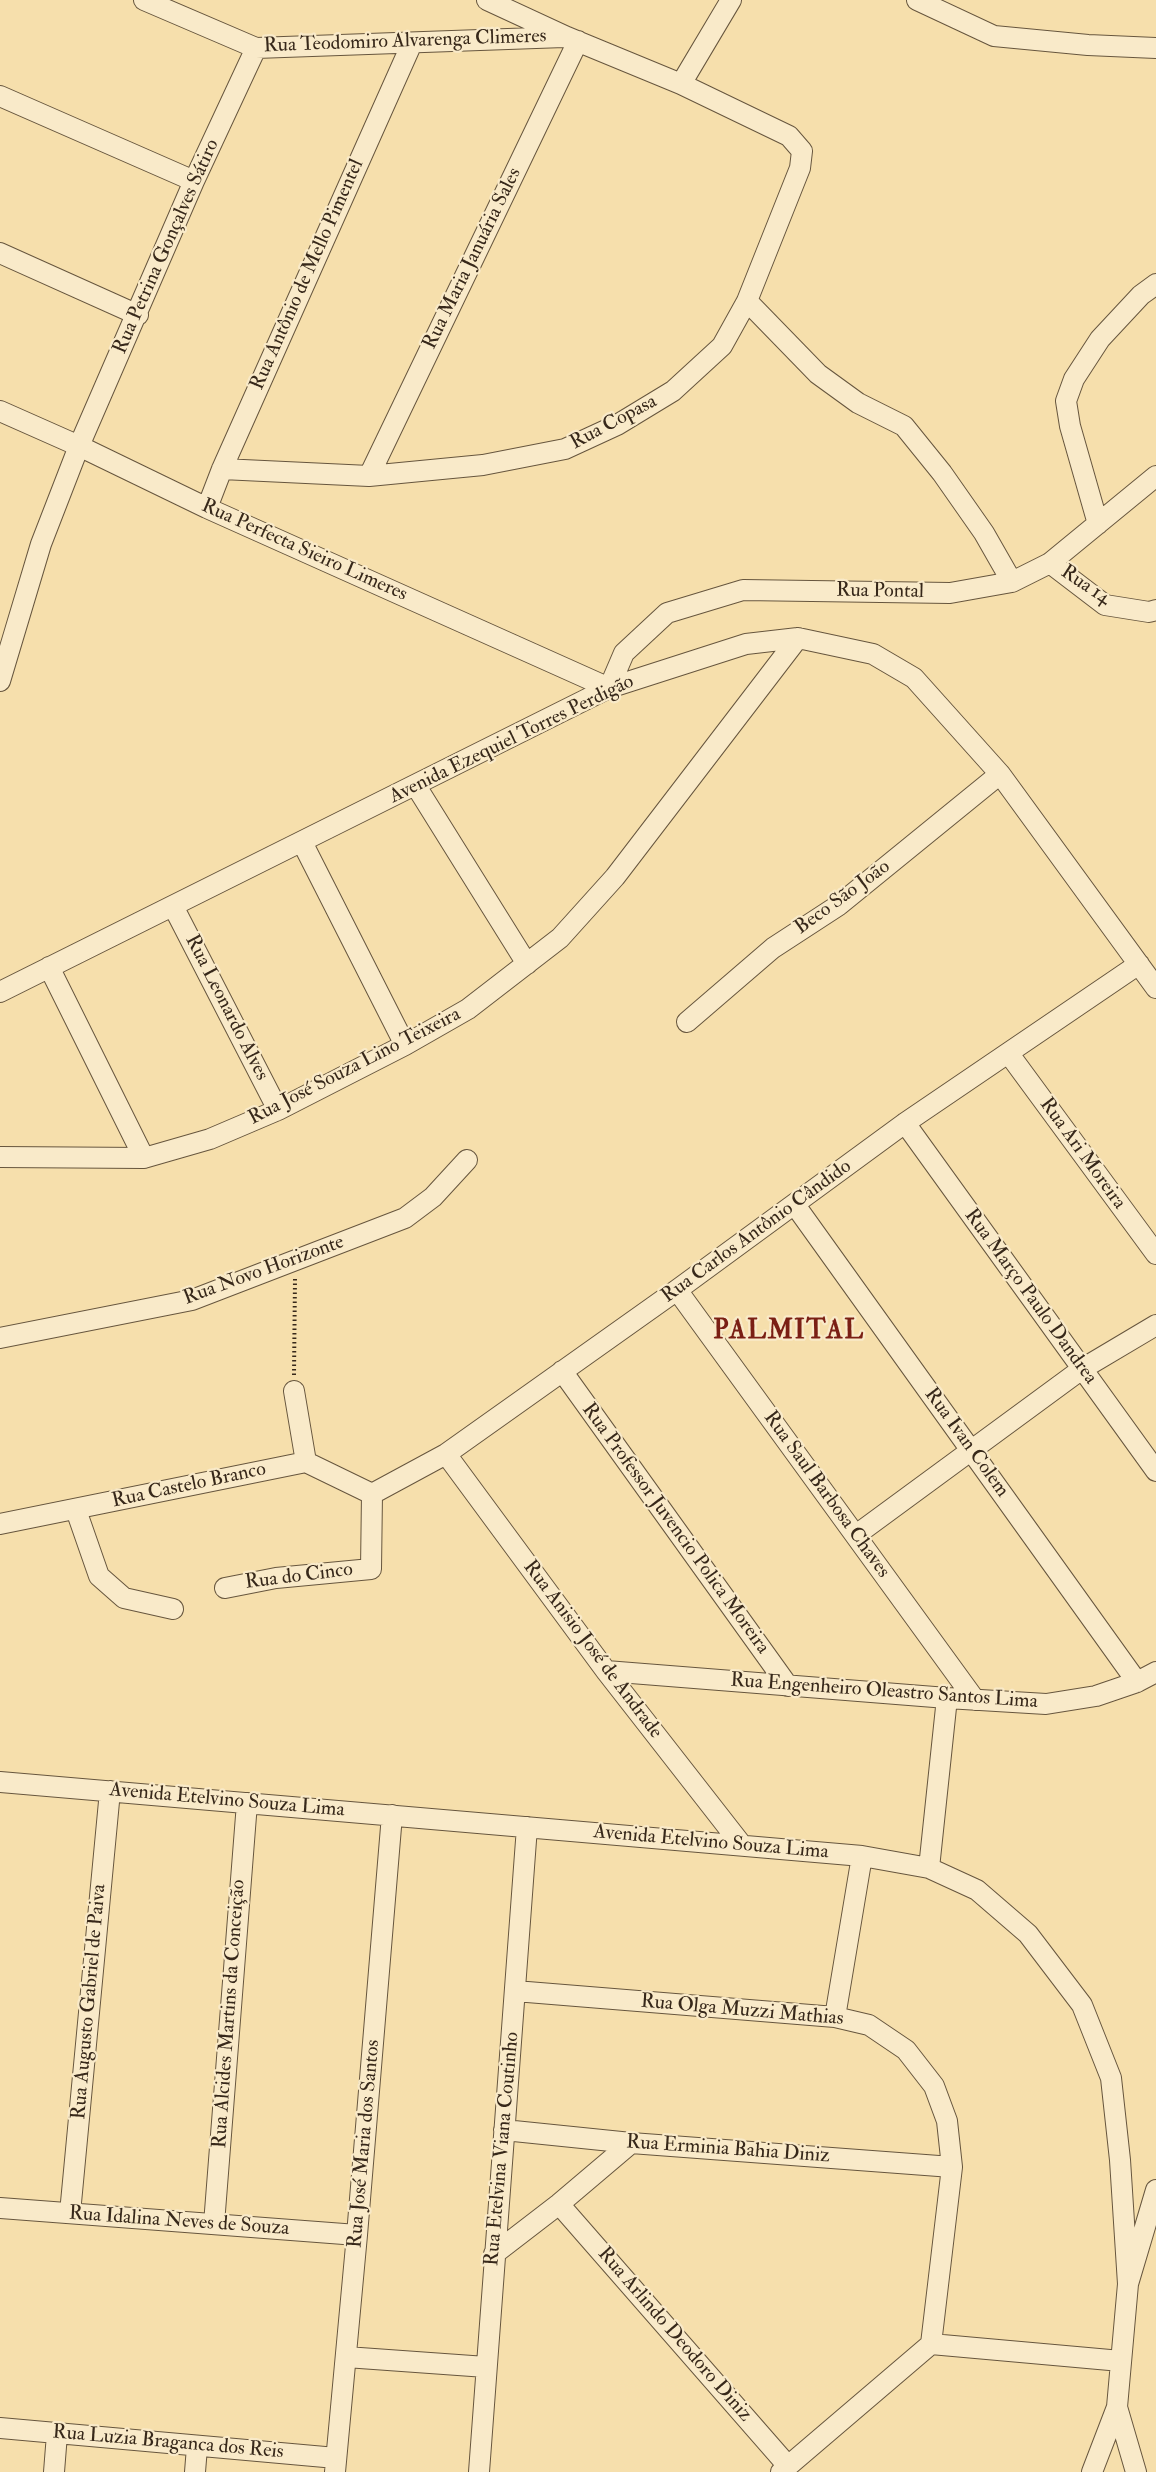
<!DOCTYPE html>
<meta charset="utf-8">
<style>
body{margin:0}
canvas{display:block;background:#f6dfac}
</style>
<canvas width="1156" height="2472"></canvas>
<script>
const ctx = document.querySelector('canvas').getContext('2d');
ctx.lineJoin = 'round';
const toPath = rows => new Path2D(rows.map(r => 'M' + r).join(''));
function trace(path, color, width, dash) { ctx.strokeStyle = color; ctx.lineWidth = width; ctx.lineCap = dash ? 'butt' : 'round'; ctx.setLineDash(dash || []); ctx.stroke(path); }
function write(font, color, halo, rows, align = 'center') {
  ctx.font = font + ' "IM FELL Double Pica",serif'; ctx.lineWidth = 4.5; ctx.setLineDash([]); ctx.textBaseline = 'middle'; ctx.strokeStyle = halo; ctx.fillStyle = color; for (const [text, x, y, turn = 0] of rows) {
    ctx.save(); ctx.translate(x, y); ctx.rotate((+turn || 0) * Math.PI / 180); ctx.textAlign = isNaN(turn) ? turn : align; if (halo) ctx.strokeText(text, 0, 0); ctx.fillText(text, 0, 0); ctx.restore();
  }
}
const path = toPath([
 [294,1375,295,1278]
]);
const minor = toPath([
 [144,0,256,48,564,37],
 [917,0,994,36,1088,45,1156,48],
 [681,84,731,0],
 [0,96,194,181],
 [0,253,138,315],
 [747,301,818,374,858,403,904,426,942,473,984,533,1012,582],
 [0,411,79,446,207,508,609,688],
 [222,469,369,476,483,465,565,449,617,425,673,391,722,346,747,301,800,168,802,151,789,136,681,84,567,37,487,0],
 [369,476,578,41],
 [207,508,222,469,412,43],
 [1098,524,1070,426,1066,401,1074,379,1100,339,1141,295,1156,284],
 [1050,563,1105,605,1149,612,1156,610],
 [0,681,41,544,79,446,194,181,256,48],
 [609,688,624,653,667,613,743,590,950,593,1012,582,1050,563,1156,476],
 [416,786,527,964],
 [302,842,405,1045],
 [173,906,278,1110],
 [49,967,144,1158],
 [0,992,609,688,746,644,798,638,873,654,914,678,1000,774,1156,988],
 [687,1022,773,948,839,905,1000,774],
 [1009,1054,1156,1254],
 [905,1123,1156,1471],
 [0,1157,144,1158,210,1139,278,1110,405,1045,468,1009,560,938,615,877,798,638],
 [795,1205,1137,1682],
 [677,1290,975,1700],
 [0,1338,192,1300,405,1218,433,1197,467,1160],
 [562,1371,788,1686],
 [294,1391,306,1462],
 [446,1454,606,1671,741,1844],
 [372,1494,446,1454,677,1290,905,1123,1139,964],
 [76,1510,99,1576,124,1598,173,1609],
 [0,1524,306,1462,372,1494],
 [856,1535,1082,1369,1156,1325],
 [225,1588,276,1578,371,1569,372,1494],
 [606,1671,947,1698,1046,1704,1096,1696,1137,1682,1156,1672],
 [0,1782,862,1856,929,1868,977,1890,1028,1934,1082,2005,1111,2078,1120,2160,1128,2284],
 [929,1868,947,1698],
 [515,1991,835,2017,869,2025,906,2050,934,2086,947,2121,952,2167,931,2344],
 [835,2017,862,1856],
 [504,2130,631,2143,952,2167],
 [559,2204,788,2466],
 [0,2208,357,2235],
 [70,2213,110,1791],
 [214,2224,247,1803],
 [494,2254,559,2204,631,2143],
 [346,2357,486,2367],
 [1117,2407,1136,2472],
 [0,2428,336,2458],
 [54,2472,57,2434],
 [195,2472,197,2447],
 [335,2472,357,2235,392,1815],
 [479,2472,527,1827],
 [781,2472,931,2344,1121,2361],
 [1092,2472,1117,2407,1128,2284,1156,2190]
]);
const streetNames = [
 ["Rua Teodomiro Alvarenga Climeres",405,42,-2],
 ["Rua Petrina Gonçalves Sátiro",167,247,-66],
 ["Rua Maria Januária Sales",473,259,-64],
 ["Rua Antônio de Mello Pimentel",308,275,-66],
 ["Rua Copasa",614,423,-28],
 ["Rua Perfecta Sieiro Limeres",304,551,24],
 ["Rua 14",1085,586,34],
 ["Rua Pontal",880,592,1],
 ["Avenida Ezequiel Torres Perdigão",512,740,-26],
 ["Beco São João",843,898,-36],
 ["Rua Leonardo Alves",226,1008,63],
 ["Rua José Souza Lino Teixeira",355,1067,-27],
 ["Rua Ari Moreira",1082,1154,54],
 ["Rua Carlos Antônio Cândido",757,1232,-36],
 ["Rua Novo Horizonte",264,1271,-20],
 ["Rua Março Paulo Dandrea",1030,1297,54],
 ["Rua Ivan Colem",966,1443,54],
 ["Rua Castelo Branco",189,1486,-12],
 ["Rua Saul Barbosa Chaves",826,1495,54],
 ["Rua Professor Juvencio Polica Moreira",675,1529,54],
 ["Rua do Cinco",299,1577,-7],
 ["Rua Anisio José de Andrade",592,1650,53],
 ["Rua Engenheiro Oleastro Santos Lima",884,1692,4],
 ["Avenida Etelvino Souza Lima",227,1801,5],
 ["Avenida Etelvino Souza Lima",711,1843,5],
 ["Rua Augusto Gabriel de Paiva",90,2002,-85],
 ["Rua Olga Muzzi Mathias",742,2011,5],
 ["Rua Alcides Martins da Conceição",230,2014,-86],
 ["Rua José Maria dos Santos",365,2144,-85],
 ["Rua Etelvina Viana Coutinho",503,2149,-85],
 ["Rua Erminia Bahia Diniz",728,2150,4],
 ["Rua Idalina Neves de Souza",179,2222,4],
 ["Rua Arlindo Deodoro Diniz",674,2335,49],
 ["Rua Luzia Braganca dos Reis",168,2443,5]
];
const districtNames = [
 ["PALMITAL",789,1332]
];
trace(minor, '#67563e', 22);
trace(path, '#37281a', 4, [1.5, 3]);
trace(minor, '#f9eac9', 20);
write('20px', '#37281a', '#f9eac9', streetNames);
ctx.letterSpacing = '1.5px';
write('bold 26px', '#7a1f14', '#f9eac9', districtNames);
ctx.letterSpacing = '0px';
</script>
